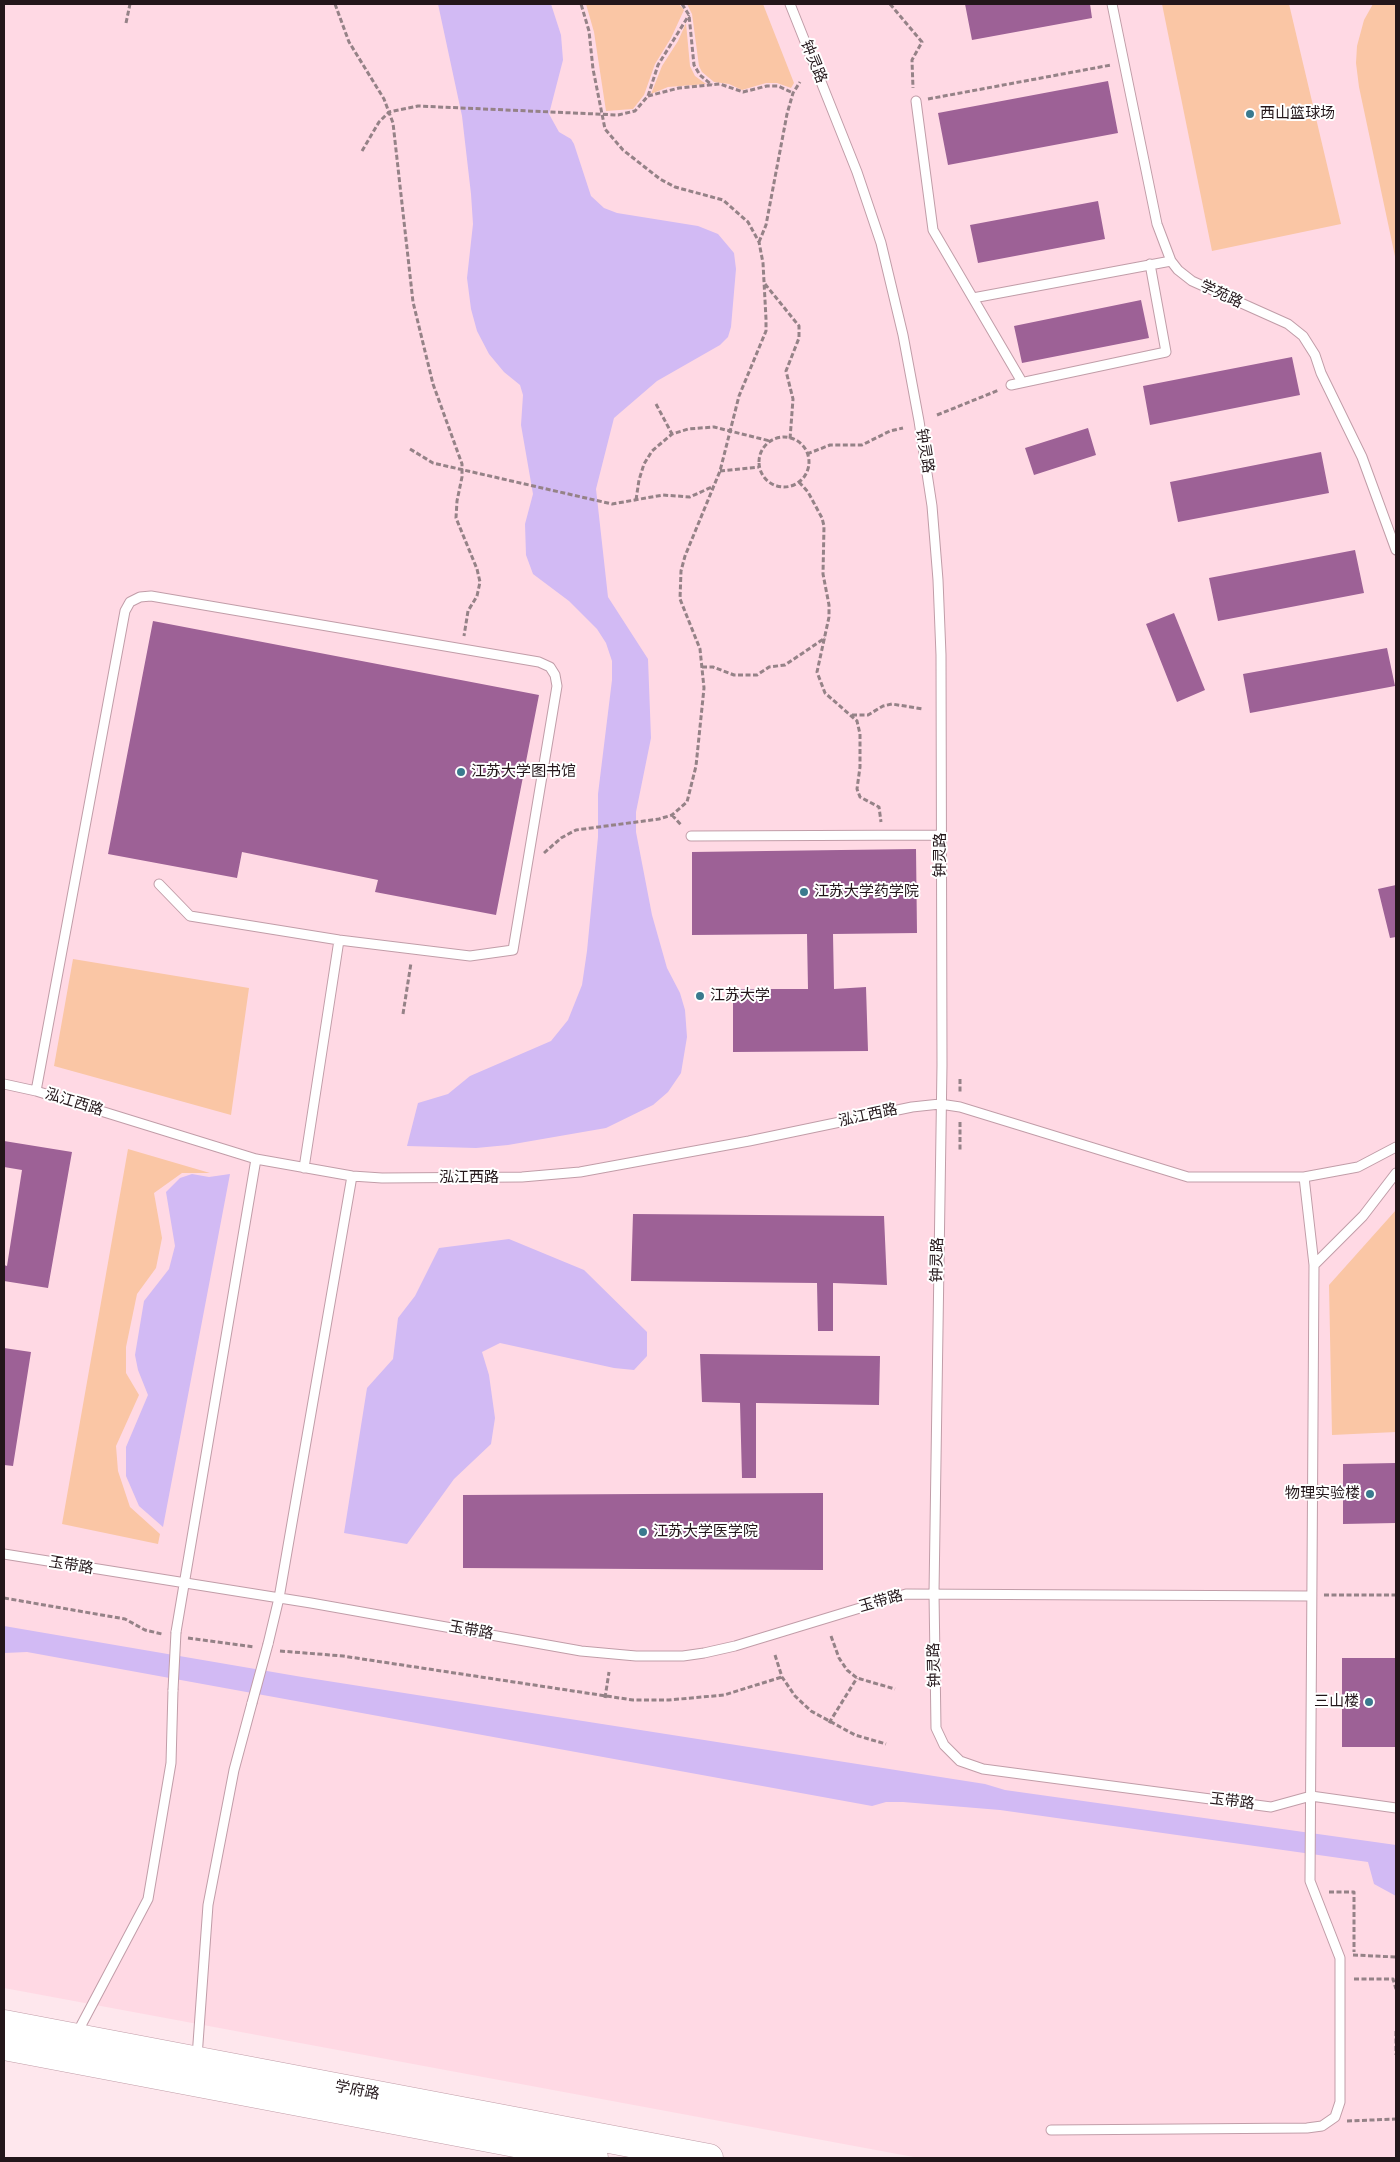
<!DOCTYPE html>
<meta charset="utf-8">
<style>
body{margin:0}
#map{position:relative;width:1400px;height:2162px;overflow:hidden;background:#fee7ed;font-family:Poppins,sans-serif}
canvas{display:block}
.frame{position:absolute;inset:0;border:5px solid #23161a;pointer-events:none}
</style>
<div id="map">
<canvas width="1400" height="2162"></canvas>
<div class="frame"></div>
</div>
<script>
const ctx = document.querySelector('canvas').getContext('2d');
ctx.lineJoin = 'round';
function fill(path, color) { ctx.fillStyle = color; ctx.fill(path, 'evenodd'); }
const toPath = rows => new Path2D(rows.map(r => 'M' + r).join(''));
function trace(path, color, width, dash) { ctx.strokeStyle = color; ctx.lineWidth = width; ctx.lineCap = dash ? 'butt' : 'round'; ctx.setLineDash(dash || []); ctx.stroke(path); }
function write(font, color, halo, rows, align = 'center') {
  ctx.font = font + ' Poppins,"Noto Sans SC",sans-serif'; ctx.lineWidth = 4; ctx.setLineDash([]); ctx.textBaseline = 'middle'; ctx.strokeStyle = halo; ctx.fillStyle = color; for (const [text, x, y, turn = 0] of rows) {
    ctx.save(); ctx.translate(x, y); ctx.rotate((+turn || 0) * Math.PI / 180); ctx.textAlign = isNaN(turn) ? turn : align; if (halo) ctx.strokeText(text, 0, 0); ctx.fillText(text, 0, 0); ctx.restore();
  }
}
const built = toPath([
 [4,4,1396,4,1396,2158,919,2158,4,1988]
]);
const green = toPath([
 [586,4,679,4,684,10,671,38,655,64,644,95,633,109,606,111,594,32],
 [687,4,763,4,794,83,791,88,777,83,766,83,742,90,729,84,714,82,702,72,699,66,692,14],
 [1162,4,1289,4,1341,224,1212,251],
 [1373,4,1396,4,1396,261,1359,87,1356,63,1357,46,1364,20],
 [686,23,690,66,695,76,706,84,668,87,651,94,662,66,678,41],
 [73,959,249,988,231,1115,54,1066],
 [128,1149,210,1173,182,1173,154,1193,162,1238,156,1268,137,1294,126,1347,126,1373,139,1395,116,1446,118,1471,130,1507,160,1534,158,1544,62,1524],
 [1396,1210,1396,1432,1332,1435,1329,1285]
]);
const water = toPath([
 [438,4,551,4,561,35,563,60,549,114,559,132,571,139,574,144,591,196,604,208,617,213,698,226,718,234,734,253,736,269,731,327,728,337,720,345,657,381,614,418,596,489,608,597,648,659,651,738,636,812,636,832,652,915,667,968,680,993,685,1010,687,1037,681,1073,668,1092,653,1105,606,1128,508,1145,476,1148,407,1146,418,1103,448,1094,470,1076,551,1041,568,1020,582,985,587,951,598,837,598,794,612,680,612,661,606,643,597,629,569,601,533,574,526,555,525,524,533,494,521,425,523,395,520,385,504,372,489,354,477,331,471,309,467,278,473,224,471,194,462,116],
 [192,1174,209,1177,230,1174,163,1527,139,1506,126,1476,126,1447,148,1395,138,1370,135,1355,144,1301,169,1269,175,1246,166,1192,180,1178],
 [509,1239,584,1270,647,1332,647,1356,634,1370,614,1368,500,1343,482,1352,489,1375,495,1418,491,1444,454,1479,407,1544,344,1533,367,1388,393,1359,398,1318,415,1296,439,1248],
 [4,1626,302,1677,985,1784,1005,1790,1396,1845,1396,1896,1374,1884,1368,1862,1000,1810,903,1802,886,1802,872,1806,27,1652,4,1653]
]);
const building = toPath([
 [965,4,1090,4,1092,18,972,40],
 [1108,81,1118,133,948,165,938,113],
 [1098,201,1105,239,978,263,970,225],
 [1141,300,1149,338,1022,363,1014,326],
 [1292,357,1300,395,1150,425,1143,386],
 [1088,428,1096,455,1034,475,1025,448],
 [1321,452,1329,493,1178,522,1170,482],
 [1355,550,1364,593,1218,621,1209,578],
 [1174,613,1205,690,1177,702,1146,624],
 [153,621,539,695,496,915,375,892,378,880,242,852,237,878,108,854],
 [1387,648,1395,686,1250,713,1243,674],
 [916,849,917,933,833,934,834,989,866,987,868,1051,733,1052,733,989,808,989,807,934,692,935,692,852],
 [1396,885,1396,937,1390,938,1378,889],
 [4,1141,72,1152,48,1288,4,1281,4,1265,7,1266,22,1170,4,1167],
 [633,1214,884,1216,887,1285,833,1283,833,1331,818,1331,817,1283,631,1281],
 [4,1348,31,1352,13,1466,4,1465],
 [700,1354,880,1356,879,1405,756,1403,756,1478,742,1478,740,1403,702,1402],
 [1396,1463,1396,1523,1343,1524,1343,1464],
 [823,1493,823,1570,463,1568,463,1495],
 [1342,1658,1396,1658,1396,1747,1342,1747]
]);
const path = toPath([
 [335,4,349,42,384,99,393,123,413,302,433,384,462,464,462,477,457,501,456,518,477,569,480,582,477,596,468,611,464,636],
 [682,4,689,15,694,65,700,75,712,85],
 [890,4,922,42,912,60,913,88],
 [126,23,130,4],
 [648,96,679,88,720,84,743,92,767,86,778,86,793,93],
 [928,99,1111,65],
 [362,151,379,122,389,112,418,106,618,115,635,111,648,96,658,65,689,15],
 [759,242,766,225,787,114,793,93,800,82],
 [765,284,799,326,799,338,786,371,793,399,790,439],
 [656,404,672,434],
 [937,415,999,390],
 '759 462a25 25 0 1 1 50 0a25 25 0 1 1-50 0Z',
 [410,449,433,463,612,504,663,495,690,497,714,486],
 [807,454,830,445,862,445,890,431,903,428],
 [720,471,759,467],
 [799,482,808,492,822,518,824,526,823,574,829,605,829,617,817,672,825,693,857,721,860,734,860,767,857,789,860,797,879,807,881,822],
 [636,500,639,480,644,464,652,451,672,434,688,429,714,427,770,441],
 [702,667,713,667,734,675,757,675,769,667,785,665,825,638],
 [852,715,868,715,883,706,892,704,923,709],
 [672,815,682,826],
 [544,853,561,838,576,830,659,819,672,815,687,802,696,766,704,688,700,649,680,599,681,571,685,556,720,471,739,396,766,331,766,319,763,263,759,242,748,222,723,200,675,187,660,179,623,150,605,129,593,69,589,31,581,4],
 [403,1014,411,963],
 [960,1079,960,1093],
 [960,1122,960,1152],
 [1324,1595,1396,1595],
 [4,1598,125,1619,145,1630,162,1634],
 [831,1636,839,1658,847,1670,857,1678,895,1689],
 [188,1638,254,1647],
 [280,1651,343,1656,633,1700,669,1700,724,1695,782,1677],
 [775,1655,782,1677,795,1696,811,1711,855,1735,886,1744],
 [605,1698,609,1672],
 [829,1723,857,1678],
 [1329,1892,1354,1892,1354,1952],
 [1353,1955,1396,1957],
 [1354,1979,1393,1979,1396,1989],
 [1396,2031,1396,2055],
 [1347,2121,1396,2119]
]);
const service = toPath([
 [790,4,857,172,881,243,903,335,919,421,932,506,938,580,941,655,942,1065,934,1593,936,1728,944,1745,960,1761,983,1769,1271,1807,1311,1796,1396,1808],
 [1112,4,1157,224,1171,261,1178,270,1192,281,1288,324,1303,336,1315,355,1321,373,1362,457,1396,550],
 [916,101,933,230,1022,382],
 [973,298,1171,261],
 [1011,385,1166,352,1150,264],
 [691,836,941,835],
 [4,1084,36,1091,256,1159,352,1176,382,1178,522,1177,580,1172,749,1141,912,1107,940,1104,960,1107,1188,1177,1304,1177,1358,1167,1396,1147],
 [36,1091,125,611,130,602,140,597,151,596,539,662,550,667,555,675,557,686,513,950,470,956,339,940,190,916,159,884],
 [304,1168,339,940],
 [1304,1177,1314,1265],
 [4,1554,311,1603,581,1651,636,1656,683,1656,704,1653,735,1646,906,1594,1311,1596],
 [176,1632,256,1159],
 [268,1644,279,1598,352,1176],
 [76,2035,148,1899,171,1763,173,1690],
 [197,2057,208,1905,234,1770,252,1703],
 [1051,2130,1307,2128,1322,2126,1335,2117,1340,2102,1340,1958,1310,1881,1314,1265,1363,1216,1396,1173]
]);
const primary = toPath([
 [4,2024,709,2158],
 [4,2046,594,2158]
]);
const serviceBridge = toPath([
 [173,1690,176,1632],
 [252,1703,268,1644]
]);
const markers = [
 [1250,114,5,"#3a7a8e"],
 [461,772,5,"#3a7a8e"],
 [804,892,5,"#3a7a8e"],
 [700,996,5,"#3a7a8e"],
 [1370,1494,5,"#3a7a8e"],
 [643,1532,5,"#3a7a8e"],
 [1369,1702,5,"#3a7a8e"]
];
const streetNames = [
 ["钟灵路",813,62,68],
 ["学苑路",1221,295,25],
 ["钟灵路",924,451,81],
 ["钟灵路",941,855,-90],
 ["泓江西路",74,1103,17],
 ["泓江西路",868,1116,-12],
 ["泓江西路",469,1178],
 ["钟灵路",938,1260,-89],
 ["玉带路",71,1566,9],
 ["玉带路",881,1602,-16],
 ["玉带路",471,1631,10],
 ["钟灵路",935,1665,-91],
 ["玉带路",1232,1802,7],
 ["学府路",357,2091,11]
];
const poiNames = [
 ["西山篮球场",1260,114],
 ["江苏大学图书馆",471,772],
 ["江苏大学药学院",814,892],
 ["江苏大学",710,996],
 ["物理实验楼",1360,1494,"right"],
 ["江苏大学医学院",653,1532],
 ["三山楼",1359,1702,"right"]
];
fill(built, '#ffd9e4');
fill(green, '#fac6a5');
fill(water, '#d2baf4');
fill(building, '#9d6196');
trace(service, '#c19da8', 11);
trace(primary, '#c19da8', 29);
trace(path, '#958287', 3, [5, 2.5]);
trace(service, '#fff', 9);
trace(primary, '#fff', 28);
trace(serviceBridge, '#c19da8', 11, []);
trace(serviceBridge, '#fff', 9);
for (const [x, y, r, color] of markers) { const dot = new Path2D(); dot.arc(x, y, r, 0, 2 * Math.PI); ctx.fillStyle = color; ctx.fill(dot); trace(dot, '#fff', 2); }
write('15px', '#23161a', '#fff', streetNames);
write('15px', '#23161a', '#fff', poiNames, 'left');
</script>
